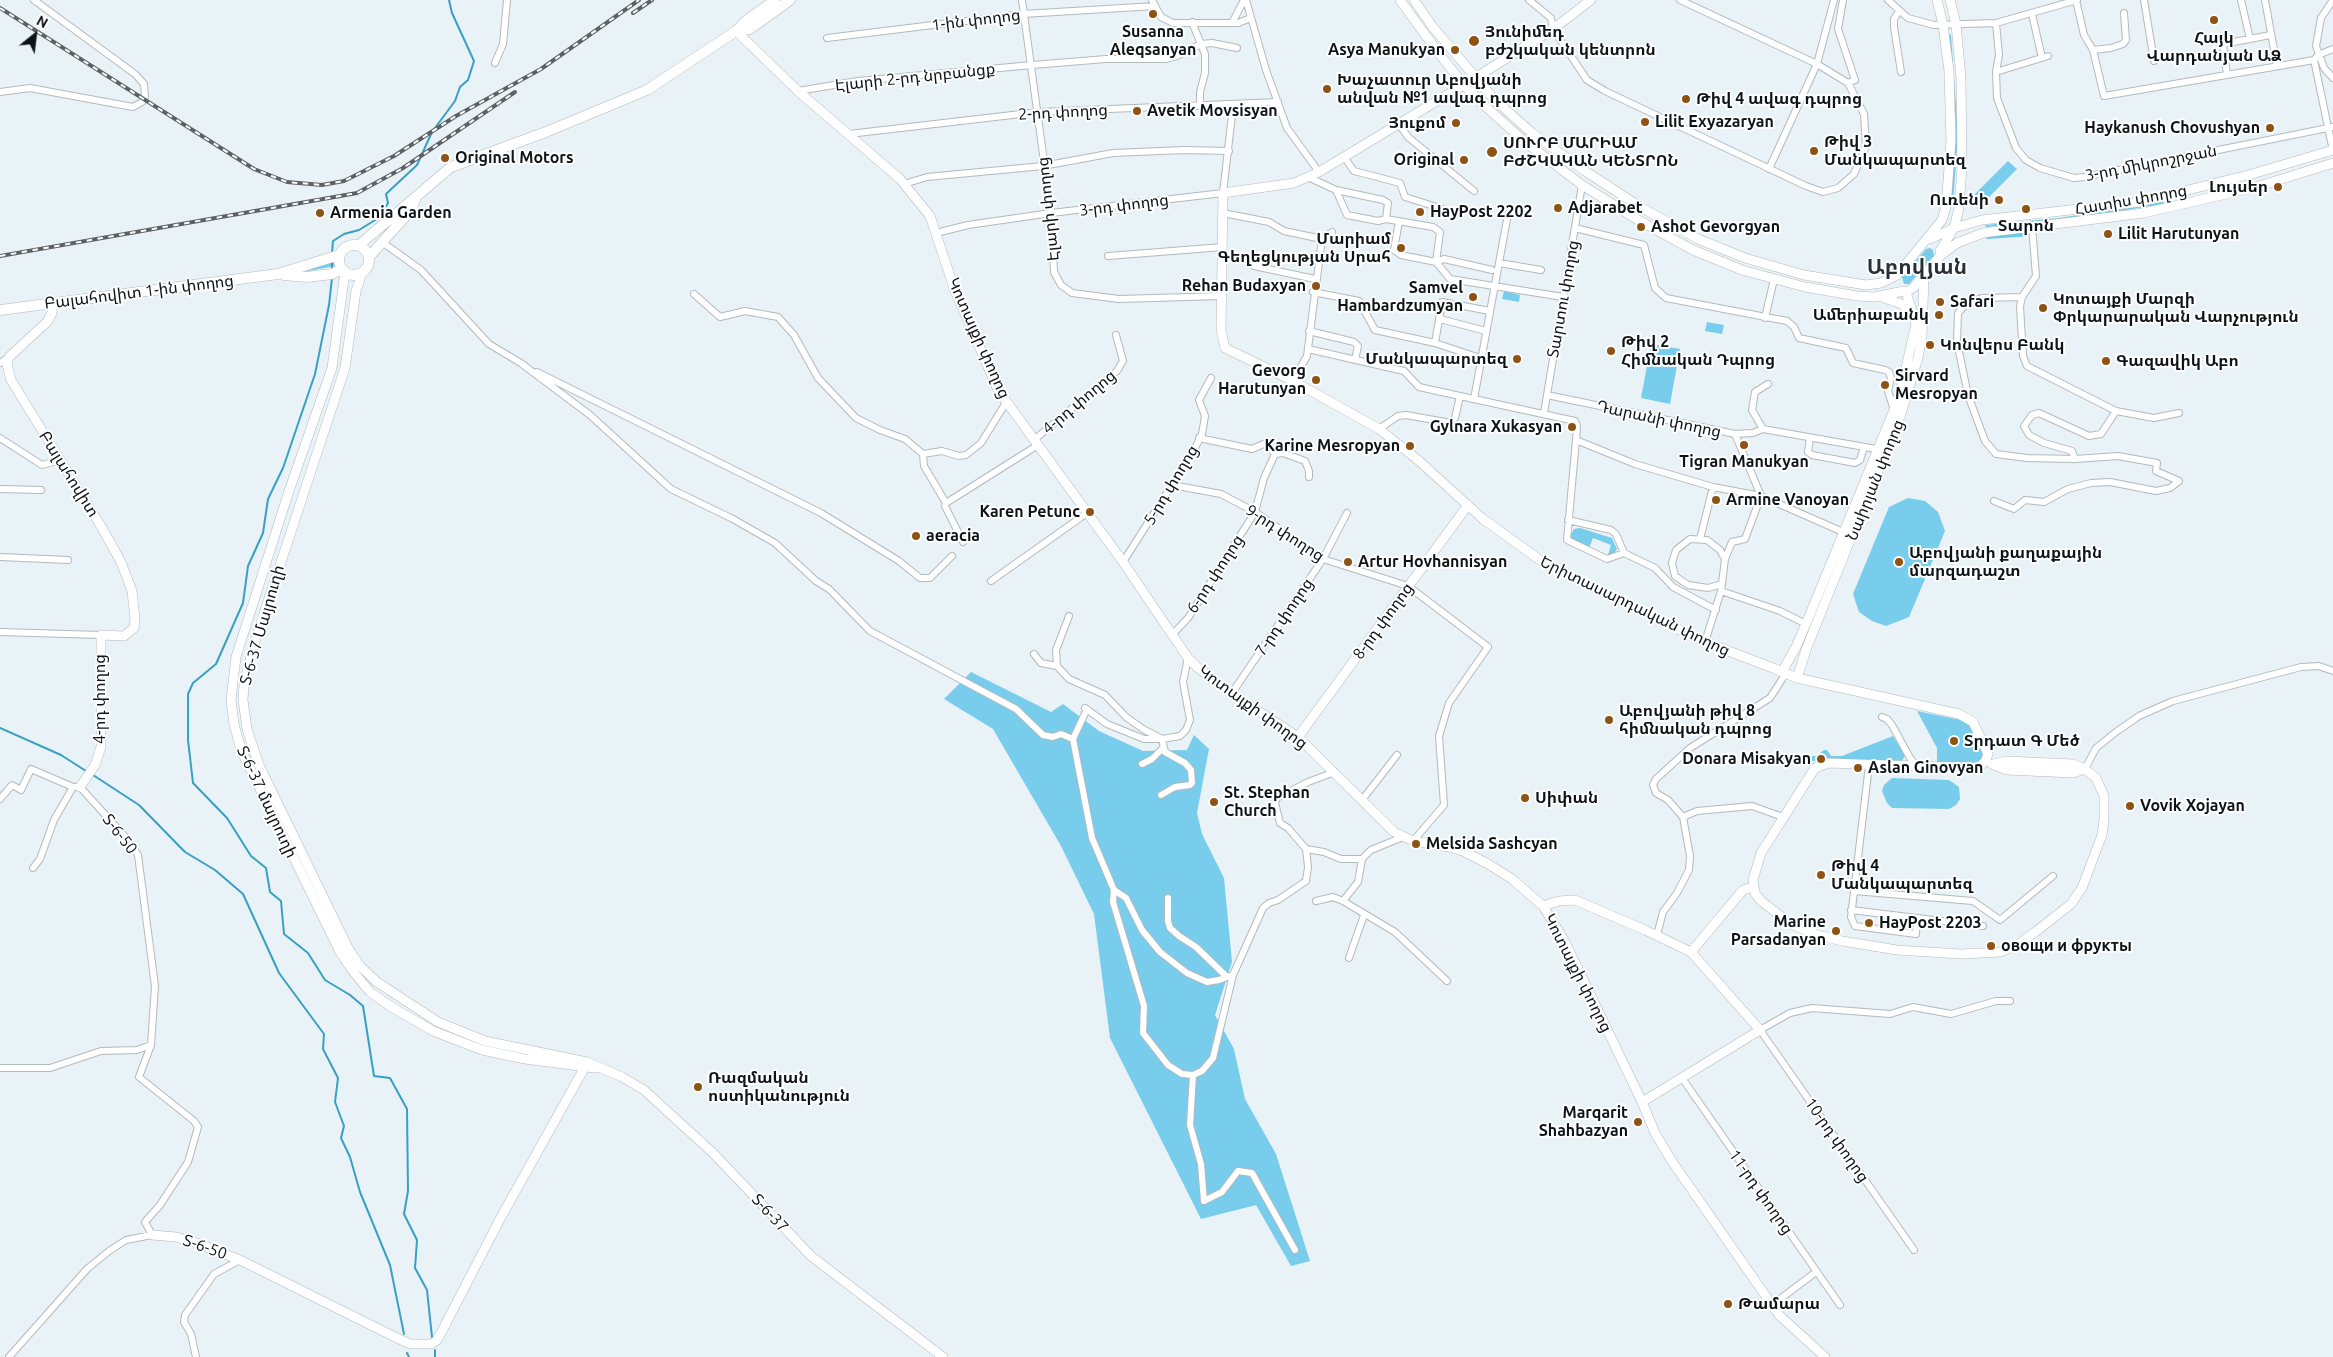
<!DOCTYPE html>
<meta charset="utf-8">
<style>
body{margin:0}
#map{position:relative;width:2333px;height:1357px;overflow:hidden;background:#e9f2f6;font-family:Ubuntu,sans-serif}
canvas{display:block}
.north{position:absolute;left:10px;top:10px;width:50px;height:50px;-webkit-text-stroke:4px #fcfeff;paint-order:stroke;rotate:29deg;font-size:14px;font-weight:700;line-height:20px;text-align:center;color:#101315}
.north::after{content:'';display:block;margin:auto;width:18px;height:22px;background:#101315;clip-path:polygon(50% 0,100% 100%,50% 72%,0 100%)}
</style>
<div id="map">
<canvas width="2333" height="1357"></canvas>
<div class="north">N</div>
</div>
<script>
const ctx = document.querySelector('canvas').getContext('2d');
ctx.lineJoin = 'round';
function fill(path, color) { ctx.fillStyle = color; ctx.fill(path, 'evenodd'); }
const toPath = rows => new Path2D(rows.map(r => 'M' + r).join(''));
function trace(path, color, width, dash) { ctx.strokeStyle = color; ctx.lineWidth = width; ctx.lineCap = dash ? 'butt' : 'round'; ctx.setLineDash(dash || []); ctx.stroke(path); }
function write(font, color, halo, rows, align = 'center') {
  ctx.font = font + ' Ubuntu,"Noto Sans Armenian",sans-serif'; ctx.lineWidth = 4; ctx.setLineDash([]); ctx.textBaseline = 'middle'; ctx.strokeStyle = halo; ctx.fillStyle = color; for (const [text, x, y, turn = 0] of rows) {
    ctx.save(); ctx.translate(x, y); ctx.rotate((+turn || 0) * Math.PI / 180); ctx.textAlign = isNaN(turn) ? turn : align; if (halo) ctx.strokeText(text, 0, 0); ctx.fillText(text, 0, 0); ctx.restore();
  }
}
const green = toPath([
 [1951,34,1958,134,1953,204,1950,204,1956,134,1954,85,1949,35],
 [2008,161,2017,169,1979,207,1972,204,1971,198],
 [2163,201,2164,204,2133,209,2060,220,1986,227,1985,225,2059,218],
 [1930,248,1933,250,1934,256,1909,284,1904,284,1902,277,1926,249],
 [337,261,336,266,302,272,301,270],
 [1504,291,1520,295,1519,302,1502,299],
 [1707,322,1724,325,1722,334,1705,331],
 [1651,344,1680,349,1670,404,1641,398],
 [1908,498,1925,501,1938,512,1945,531,1909,617,1886,626,1872,621,1859,612,1853,594,1889,507],
 [1580,528,1612,538,1617,549,1614,555,1608,555,1611,545,1593,538,1589,548,1572,540,1570,536,1574,529],
 [971,672,1051,712,1063,704,1099,731,1143,751,1187,750,1194,735,1209,749,1197,813,1202,834,1224,878,1232,962,1215,1015,1234,1049,1245,1099,1276,1154,1310,1261,1291,1266,1256,1205,1201,1219,1110,1038,1094,914,1061,846,993,729,944,699],
 [1917,711,1961,720,1969,724,1984,753,1979,764,1937,763,1937,748],
 [1893,736,1905,756,1901,762,1800,761,1785,765,1761,763,1761,757,1816,756,1824,750,1827,750,1831,756,1842,756],
 [1892,778,1949,780,1959,787,1960,799,1956,805,1949,809,1892,808,1887,803,1882,791,1884,785]
]);
const forest = toPath([
 [2030,231,2031,236,1987,239,1986,235]
]);
const stream = toPath([
 [332,253,333,241,344,234,359,230,380,217,388,203,386,194,417,165,432,132,455,101,460,87,468,80,474,61,452,13,449,0],
 [332,260,332,271],
 [332,278,329,305,315,374,283,468,268,499,263,533,248,566,243,603,216,664,193,683,188,694,188,740,193,783,227,818,251,856,266,868,270,892,281,901,284,934,308,953,325,980,350,995,363,1006,374,1076,390,1078,407,1109,408,1191,404,1214,417,1240,415,1268,427,1290,432,1337],
 [0,728,61,755,86,771],
 [93,775,139,805,185,852,215,870,243,894,279,973,324,1034,323,1049,338,1078,335,1102,344,1126,341,1138,350,1157,360,1192,390,1265,404,1334],
 [435,1350,435,1357],
 [407,1353,409,1357]
]);
const street = toPath([
 [1022,0,1051,213,1054,272,1061,285,1072,293,1119,299,1221,296],
 [1152,0,1161,17,1173,23,1238,23,1251,18],
 [1246,0,1266,70,1287,128,1319,172],
 [1529,0,1551,18,1553,29,1587,80,1605,91,1806,186,1823,192,1838,188,1854,174,1866,146,1864,114,1848,83,1817,64,1680,0],
 [1843,0,1838,29,1855,80,1848,83],
 [1888,0,1908,18,1934,25,1996,23,2077,0],
 [2076,0,2084,35,2093,50,2111,48,2123,44,2126,40,2124,13],
 [2144,0,2154,61],
 [2241,0,2250,39,2270,35],
 [2265,0,2277,66],
 [2333,0,2321,18,2316,46,2324,68,2333,78],
 [1899,11,1894,19,1894,27,1901,72],
 [2032,14,2042,58],
 [1192,22,1205,54,1205,73,1200,92,1200,106],
 [1232,23,1244,0],
 [1996,23,1999,55,1996,72,1997,98,2016,148,2026,160,2040,168,2074,178,2084,177,2333,127],
 [827,38,1023,14,1155,6],
 [2093,50,2104,96,2314,60,2318,55,2333,49],
 [2314,60,2333,151],
 [495,63,503,44,507,0],
 [1996,72,2048,56],
 [2227,75,2223,44,2250,39],
 [798,91,858,81,1032,65,1106,59,1166,59,1177,56,1201,44,1212,43,1237,48],
 [0,92,30,88,133,107,142,102,145,97,144,84,135,74,34,0],
 [1399,124,1408,137,1474,191],
 [849,134,1038,112,1278,102],
 [1344,157,1354,171,1400,183,1405,197,1443,209],
 [1769,169,1817,64,1834,0],
 [1308,177,1336,190,1383,200,1388,203,1386,219,1433,227,1440,232,1436,262,1450,279,1563,297],
 [904,184,927,177,1043,166,1113,153,1184,150,1229,151],
 [1336,190,1347,215,1378,221,1386,219],
 [1223,213,1269,222,1284,231,1322,239,1332,232],
 [1399,221,1394,250,1401,255,1436,262,1444,259,1492,270],
 [2032,227,2036,276,2022,297,2020,306,2023,356,2027,366,2116,411,2154,418,2179,413],
 [1575,228,1644,245,1655,288,1666,298,1787,321,1794,327,1799,338,1846,348,1853,363,1885,370,1889,372,1891,378,1888,391,1894,410],
 [936,233,968,225,1051,213,1223,193,1233,106],
 [382,242,421,270,489,344,524,365],
 [1108,256,1223,247],
 [1499,263,1508,214],
 [1254,266,1315,279],
 [1313,292,1359,301,1375,330,1435,343,1480,358],
 [694,294,720,317,745,311,778,317,794,335,818,378,856,418,880,430,905,439,923,454,942,451,959,456,966,455,981,443,1007,401],
 [1765,318,1774,279],
 [1440,319,1486,331],
 [1309,331,1354,342,1358,346,1355,360],
 [1435,343,1442,302,1490,311],
 [1308,349,1404,371,1419,387,1460,396],
 [0,363,9,357],
 [522,364,590,415,671,489,733,519,775,543,816,581,829,589,870,631,1016,709,1043,735,1053,737,1061,734,1073,739,1087,709],
 [537,372,821,513,899,561,920,578,930,578,952,556],
 [1293,381,1307,356,1322,239],
 [1768,384,1755,392,1752,410,1763,429,1876,449],
 [1547,395,1735,434,1761,496,1843,532],
 [1474,399,1499,263,1541,270],
 [1544,413,1582,185],
 [1379,429,1398,416,1406,415,1451,423,1455,418,1460,396,1575,421,1577,426,1576,440,1567,540,1607,559,1624,553,1655,568,1673,587,1716,610],
 [1735,434,1753,433,1763,429],
 [0,438,42,465,60,460],
 [1199,438,1252,449,1266,443,1275,454,1283,453,1305,461,1309,471,1309,477],
 [1810,438,1808,452,1812,455,1855,463,1860,460,1864,447],
 [1035,439,1117,371,1123,361,1116,335],
 [1576,440,1635,464,1713,487,1761,496,1745,539,1732,542,1725,559,1721,591,1705,642],
 [923,454,924,466,946,503,1038,445],
 [2075,459,2072,451,2044,443,2029,435,2024,426,2032,415,2039,413,2089,436,2101,434,2116,411],
 [1172,485,1221,494,1255,512,1323,559,1408,586,1488,647,1449,703,1439,736,1444,805,1413,841],
 [0,489,41,490],
 [1994,501,2014,509,2025,500,2044,502,2068,489,2091,483,2110,482,2156,491,2170,488,2179,481,2156,471,2157,463,2118,456,2075,459,2027,458,1996,454,1985,441,1968,395,1957,342,1958,313,1967,303,1982,298,2022,297],
 [946,503,945,506,963,542],
 [1568,520,1611,530,1616,534,1624,553],
 [1700,539,1713,487],
 [0,557,68,560],
 [1123,562,1193,452,1202,434,1205,416,1199,400,1211,378],
 [991,581,1087,513],
 [1722,584,1708,588,1688,585,1675,576,1672,563,1676,550,1690,539,1707,540,1720,550,1725,559],
 [1721,591,1780,611,1806,624],
 [1069,616,1056,650,1057,666,1069,679,1105,695,1126,717,1143,729,1162,739,1180,736,1186,730,1190,720,1183,682,1188,658],
 [0,632,101,635],
 [1172,635,1188,618,1255,512,1264,478,1275,454],
 [1034,654,1041,663,1057,666],
 [1232,693,1323,559,1347,513],
 [1085,708,1107,724,1144,739,1162,739,1165,752,1185,763,1191,770,1192,783,1190,785,1175,787,1161,795],
 [1882,717,1887,719,1892,725,1910,758,1916,765],
 [1073,739,1092,838,1114,890,1113,902,1144,1006,1143,1033,1168,1065,1182,1074,1193,1075,1202,1071,1213,1058,1233,975,1263,908,1269,903,1278,900,1306,881,1308,867,1306,849,1288,828,1280,823,1275,803,1277,798,1308,782,1335,772],
 [1142,764,1152,759,1163,748],
 [1869,765,1851,917,1855,926,1916,934,1917,918],
 [2085,769,2096,748,2116,732,2139,716,2173,701,2301,667,2319,666,2333,671],
 [0,799,12,785,21,790,31,769,73,787,80,787,128,840,138,855,155,986,151,1045,139,1077,194,1121,198,1127,188,1162,160,1205,145,1222,152,1235,126,1240,109,1251,87,1269,9,1357],
 [1362,800,1397,755],
 [1783,817,1752,806,1697,811,1683,817,1668,800,1656,793,1653,785,1656,779,1690,748,1770,698,1786,673],
 [1306,849,1324,852,1341,859,1362,859,1371,850,1403,837],
 [33,868,40,859,54,820,73,787],
 [1114,890,1126,898,1142,930,1160,952,1187,973,1207,982,1219,980,1233,975],
 [1854,891,1973,901,2000,920,2053,876],
 [1168,898,1168,921,1170,928,1179,936,1196,947,1227,977],
 [1316,901,1333,897,1343,901,1395,932,1447,981],
 [1343,901,1358,882,1362,859],
 [1851,910,1983,926],
 [1657,935,1663,912,1677,893,1689,870,1690,856,1683,817],
 [1349,958,1364,915],
 [0,1068,50,1068,101,1051,137,1050,151,1045],
 [1193,1075,1190,1125,1201,1164,1204,1201,1222,1192,1238,1171,1252,1173,1295,1250],
 [1682,1078,1840,1305],
 [1914,1250,1760,1030,1790,1013,1812,1008,1890,1014,1913,1007,1951,1014,1996,1001,2010,1001],
 [1772,1305,1816,1272],
 [196,1357,191,1334,184,1322,185,1315,214,1274,240,1260]
]);
const secondary = toPath([
 [1400,0,1437,51,1464,85,1486,107,1525,142,1582,185,1638,220,1693,250,1742,270,1805,287,1857,296,1874,297,1904,291],
 [1414,0,1432,26,1493,98,1532,133,1585,171,1642,208,1698,239,1745,258,1804,275,1866,285,1881,283,1897,275,1942,220,1946,207,1951,141,1949,71,1943,25,1937,0],
 [1591,0,1553,29,1475,78,1319,172,1294,183,1223,193,1221,330,1225,348,1293,381,1379,429,1418,460,1483,519,1547,565,1705,642,1773,668,1797,678,1959,714,1973,722,1988,754,1985,762,1977,768,1828,763,1815,768,1761,853,1753,880,1755,893,1761,901,1791,924,1817,935,1842,941,1897,950,1961,954,2001,952,2019,944,2034,933,2071,904,2082,888,2102,835,2104,820,2104,796,2096,778,2085,769,2073,764,2007,761,1994,764],
 [736,31,798,91,900,179,930,216,954,288,998,390,1123,562,1188,658,1198,668,1228,691,1298,737,1394,832,1413,841,1449,847,1465,852,1488,864,1512,879,1543,906,1564,940,1642,1102,1655,1133,1671,1160,1779,1315,1825,1357],
 [1930,239,1954,228,1982,220,2140,202,2252,174,2333,150],
 [1940,251,1954,228,1959,208,1962,167,1961,78,1956,24,1950,0],
 [345,272,332,368,289,491,236,657,231,700,234,724,241,750,340,952,352,970,370,992,390,1006,433,1031,482,1050,525,1059,595,1068],
 [362,273,356,291,345,368,255,641,244,684,243,700,247,729,259,765,348,948,360,966,377,982,438,1022,485,1041,587,1062,622,1077,644,1090,713,1153,811,1256,943,1357],
 [1906,292,1914,287,1940,256,1957,243,1983,233,2144,213,2256,187,2333,163],
 [1884,298,1902,304,1911,313],
 [53,303,52,313,47,322,9,357,7,365,11,380,102,528,121,562,132,591,135,619,134,628,124,636,101,635,101,747,95,765,80,787],
 [1782,672,1796,647,1806,624,1894,410,1903,381,1916,324,1906,292],
 [1797,678,1807,647,1901,414,1918,358,1922,337,1924,275],
 [1298,737,1468,505],
 [1992,764,2007,770,2073,773,2085,769],
 [1543,906,1559,901,1575,900,1645,930,1691,952,1760,1030,1642,1102],
 [1691,952,1743,890,1753,887],
 [152,1235,176,1237,197,1243,240,1260,397,1338,410,1344,431,1344,436,1341,441,1333,500,1219,586,1065]
]);
const primary = toPath([
 [736,31,750,29,790,0],
 '339 260a15 15 0 1 1 30 0a15 15 0 1 1-30 0Z',
 [359,245,451,167,546,132,647,90,736,31,747,20,775,0],
 [369,257,410,211,415,201],
 [284,275,307,277,332,274,342,269],
 [0,310,278,274,339,255]
]);
const rail = toPath([
 [0,8,254,169,287,182,322,185,344,181,394,156,456,116,541,69,639,0],
 [633,13,652,0],
 [0,256,357,193,403,168,515,92]
]);
const markers = [
 [1153,14,5,"#8e5312"],
 [2214,20,5,"#8e5312"],
 [1474,41,6,"#8e5312"],
 [1455,50,5,"#8e5312"],
 [1327,89,5,"#8e5312"],
 [1686,99,5,"#8e5312"],
 [1137,111,5,"#8e5312"],
 [1645,122,5,"#8e5312"],
 [1456,123,5,"#8e5312"],
 [2270,128,5,"#8e5312"],
 [1814,151,5,"#8e5312"],
 [1492,152,6,"#8e5312"],
 [445,158,5,"#8e5312"],
 [1464,160,5,"#8e5312"],
 [2278,187,5,"#8e5312"],
 [1999,200,5,"#8e5312"],
 [1558,208,5,"#8e5312"],
 [2026,209,5,"#8e5312"],
 [1420,212,5,"#8e5312"],
 [320,213,5,"#8e5312"],
 [1641,227,5,"#8e5312"],
 [2108,234,5,"#8e5312"],
 [1401,248,5,"#8e5312"],
 [1316,286,5,"#8e5312"],
 [1473,297,5,"#8e5312"],
 [1940,302,5,"#8e5312"],
 [2043,308,5,"#8e5312"],
 [1939,315,5,"#8e5312"],
 [1930,345,5,"#8e5312"],
 [1611,351,5,"#8e5312"],
 [1517,359,5,"#8e5312"],
 [2106,361,5,"#8e5312"],
 [1316,380,5,"#8e5312"],
 [1885,385,5,"#8e5312"],
 [1572,427,5,"#8e5312"],
 [1744,445,5,"#8e5312"],
 [1410,446,5,"#8e5312"],
 [1716,500,5,"#8e5312"],
 [1090,512,5,"#8e5312"],
 [916,536,5,"#8e5312"],
 [1348,562,5,"#8e5312"],
 [1899,562,5,"#8e5312"],
 [1609,720,5,"#8e5312"],
 [1954,741,5,"#8e5312"],
 [1821,759,5,"#8e5312"],
 [1858,768,5,"#8e5312"],
 [1525,798,5,"#8e5312"],
 [1214,802,5,"#8e5312"],
 [2130,806,5,"#8e5312"],
 [1416,844,5,"#8e5312"],
 [1821,875,5,"#8e5312"],
 [1869,923,5,"#8e5312"],
 [1836,931,5,"#8e5312"],
 [1991,946,5,"#8e5312"],
 [698,1087,5,"#8e5312"],
 [1638,1122,5,"#8e5312"],
 [1728,1304,5,"#8e5312"]
];
const streetNames = [
 ["1-ին փողոց",976,20,-7],
 ["Էլարի 2-րդ նրբանցք",915,77,-6],
 ["2-րդ փողոց",1063,112,-3],
 ["3-րդ միկրոշրջան",2151,163,-11],
 ["Հատիս փողոց",2131,200,-10],
 ["3-րդ փողոց",1124,205,-7],
 ["Էլարի փողոց",1048,209,-96],
 ["Բալահովիտ 1-ին փողոց",139,292,-7],
 ["Տարտու փողոց",1563,299,-80],
 ["Կոտայքի փողոց",979,338,66],
 ["4-րդ փողոց",1079,402,-40],
 ["Դարանի փողոց",1659,419,12],
 ["Բալահովիտ",69,474,58],
 ["Նաիրյան փողոց",1875,480,-68],
 ["5-րդ փողոց",1171,485,-59],
 ["9-րդ փողոց",1285,533,33],
 ["6-րդ փողոց",1215,574,-57],
 ["Երիտասարդական փողոց",1635,606,26],
 ["7-րդ փողոց",1284,617,-56],
 ["8-րդ փողոց",1383,621,-54],
 ["Տ-6-37 Մայրուղի",262,625,-74],
 ["4-րդ փողոց",100,699,-90],
 ["Կոտայքի փողոց",1253,707,36],
 ["Տ-6-37 մայրուղի",267,802,65],
 ["Տ-6-50",120,834,52],
 ["Կոտայքի փողոց",1578,973,63],
 ["10-րդ փողոց",1837,1140,55],
 ["11-րդ փողոց",1761,1192,55],
 ["Տ-6-37",770,1213,47],
 ["Տ-6-50",205,1247,19]
];
const poiNames = [
 ["Susanna",1153,32,"center"],
 ["Aleqsanyan",1153,50,"center"],
 ["Յունիմեդ",1485,32],
 ["բժշկական կենտրոն",1485,50],
 ["Հայկ",2214,38,"center"],
 ["Վարդանյան ԱՁ",2214,56,"center"],
 ["Asya Manukyan",1445,50,"right"],
 ["Խաչատուր Աբովյանի",1337,80],
 ["անվան №1 ավագ դպրոց",1337,98],
 ["Թիվ 4 ավագ դպրոց",1696,99],
 ["Avetik Movsisyan",1147,111],
 ["Lilit Exyazaryan",1655,122],
 ["Յուքոմ",1446,123,"right"],
 ["Haykanush Chovushyan",2260,128,"right"],
 ["Թիվ 3",1824,142],
 ["Մանկապարտեզ",1824,160],
 ["ՍՈՒՐԲ ՄԱՐԻԱՄ",1503,143],
 ["ԲԺՇԿԱԿԱՆ ԿԵՆՏՐՈՆ",1503,161],
 ["Original Motors",455,158],
 ["Original",1454,160,"right"],
 ["Լույսեր",2268,187,"right"],
 ["Ուռենի",1989,200,"right"],
 ["Adjarabet",1568,208],
 ["HayPost 2202",1430,212],
 ["Armenia Garden",330,213],
 ["Տարոն",2026,226,"center"],
 ["Ashot Gevorgyan",1651,227],
 ["Lilit Harutunyan",2118,234],
 ["Մարիամ",1391,239,"right"],
 ["Գեղեցկության Սրահ",1391,257,"right"],
 ["Rehan Budaxyan",1306,286,"right"],
 ["Samvel",1463,288,"right"],
 ["Hambardzumyan",1463,306,"right"],
 ["Կոտայքի Մարզի",2053,299],
 ["Փրկարարական Վարչություն",2053,317],
 ["Safari",1950,302],
 ["Ամերիաբանկ",1929,315,"right"],
 ["Թիվ 2",1621,342],
 ["Հիմնական Դպրոց",1621,360],
 ["Կոնվերս Բանկ",1940,345],
 ["Մանկապարտեզ",1507,359,"right"],
 ["Գազավիկ Աբո",2116,361],
 ["Gevorg",1306,371,"right"],
 ["Harutunyan",1306,389,"right"],
 ["Sirvard",1895,376],
 ["Mesropyan",1895,394],
 ["Gylnara Xukasyan",1562,427,"right"],
 ["Karine Mesropyan",1400,446,"right"],
 ["Tigran Manukyan",1744,462,"center"],
 ["Armine Vanoyan",1726,500],
 ["Karen Petunc",1080,512,"right"],
 ["aeracia",926,536],
 ["Աբովյանի քաղաքային",1909,553],
 ["մարզադաշտ",1909,571],
 ["Artur Hovhannisyan",1358,562],
 ["Աբովյանի թիվ 8",1619,711],
 ["հիմնական դպրոց",1619,729],
 ["Տրդատ Գ Մեծ",1964,741],
 ["Donara Misakyan",1811,759,"right"],
 ["Aslan Ginovyan",1868,768],
 ["St. Stephan",1224,793],
 ["Church",1224,811],
 ["Սիփան",1535,798],
 ["Vovik Xojayan",2140,806],
 ["Melsida Sashcyan",1426,844],
 ["Թիվ 4",1831,866],
 ["Մանկապարտեզ",1831,884],
 ["Marine",1826,922,"right"],
 ["Parsadanyan",1826,940,"right"],
 ["HayPost 2203",1879,923],
 ["овощи и фрукты",2001,946],
 ["Ռազմական",708,1078],
 ["ոստիկանություն",708,1096],
 ["Marqarit",1628,1113,"right"],
 ["Shahbazyan",1628,1131,"right"],
 ["Թամարա",1738,1304]
];
const districtNames = [
 ["Աբովյան",1917,267]
];
fill(green, '#78ccec');
fill(forest, '#66c9ee');
trace(stream, '#39a0c3', 2);
trace(street, '#b2babe', 8);
trace(secondary, '#b2babe', 10);
trace(primary, '#b2babe', 11);
trace(street, '#fff', 6);
trace(secondary, '#fff', 9);
trace(primary, '#fff', 10);
trace(rail, '#5c6164', 4);
trace(rail, '#fcfeff', 2, [5.5]);
for (const [x, y, r, color] of markers) { const dot = new Path2D(); dot.arc(x, y, r, 0, 2 * Math.PI); ctx.fillStyle = color; ctx.fill(dot); trace(dot, '#fcfeff', 2); }
write('16px', '#101315', '#fcfeff', streetNames);
write('bold 16px', '#101315', '#fcfeff', poiNames, 'left');
write('bold 21px', '#293033', '#fcfeff', districtNames);
</script>
